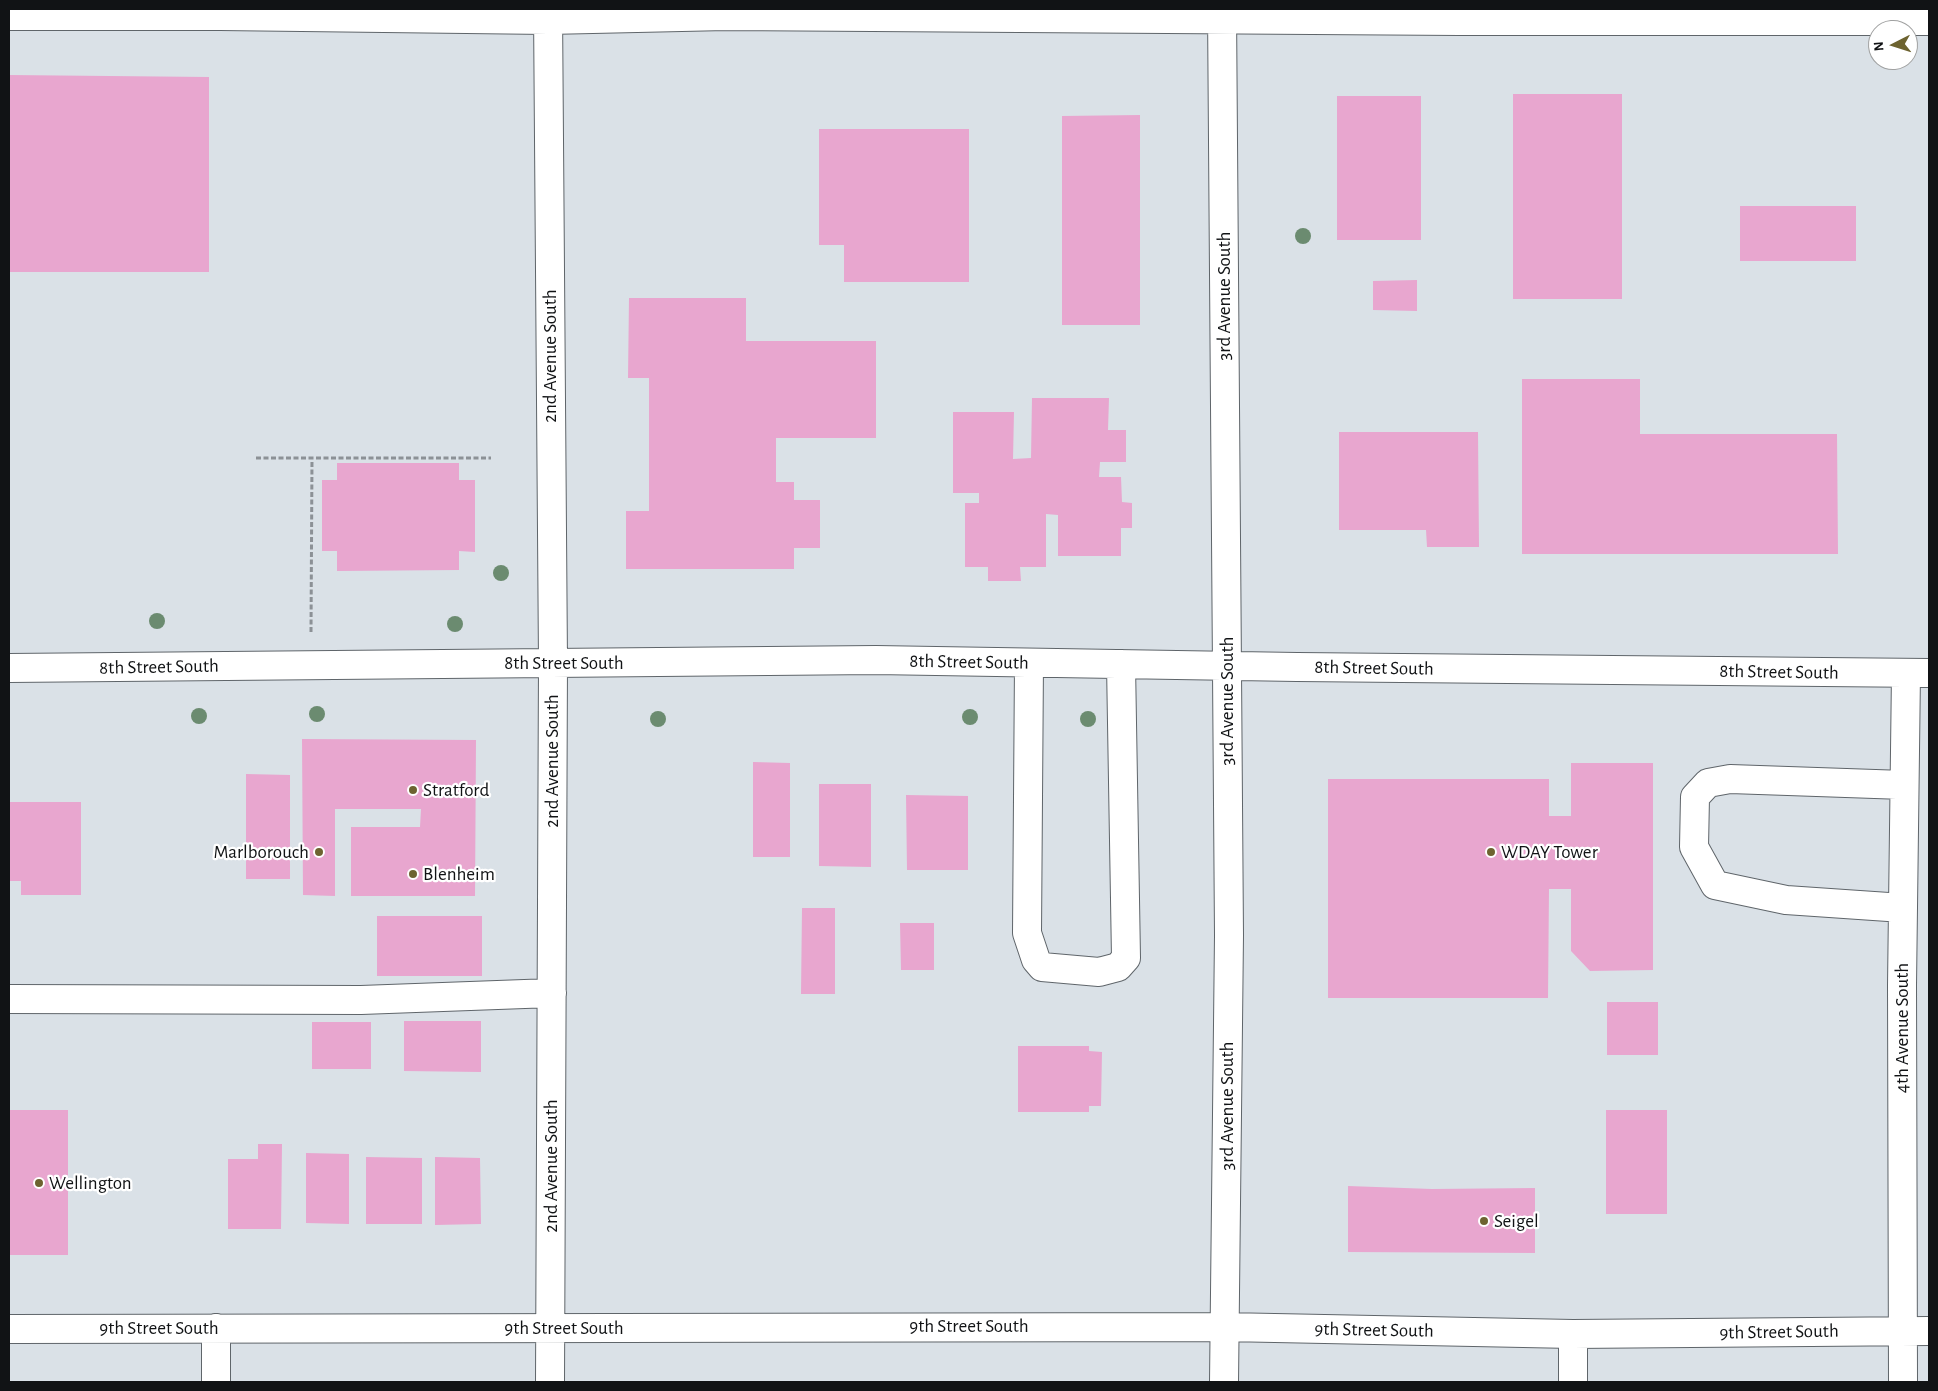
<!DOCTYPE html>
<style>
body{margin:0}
#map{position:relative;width:1938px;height:1391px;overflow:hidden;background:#dae1e7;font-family:"Alegreya Sans",sans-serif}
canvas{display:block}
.frame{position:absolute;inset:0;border:10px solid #111315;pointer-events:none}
.north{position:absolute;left:1868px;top:20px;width:50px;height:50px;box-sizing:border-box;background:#fff;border:1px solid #a0a1a1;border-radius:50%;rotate:265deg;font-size:14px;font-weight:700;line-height:20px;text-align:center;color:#111315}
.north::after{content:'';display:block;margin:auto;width:18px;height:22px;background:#6d6330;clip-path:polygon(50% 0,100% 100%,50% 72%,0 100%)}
</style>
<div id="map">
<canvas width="1938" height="1391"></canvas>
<div class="frame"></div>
<div class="north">N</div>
</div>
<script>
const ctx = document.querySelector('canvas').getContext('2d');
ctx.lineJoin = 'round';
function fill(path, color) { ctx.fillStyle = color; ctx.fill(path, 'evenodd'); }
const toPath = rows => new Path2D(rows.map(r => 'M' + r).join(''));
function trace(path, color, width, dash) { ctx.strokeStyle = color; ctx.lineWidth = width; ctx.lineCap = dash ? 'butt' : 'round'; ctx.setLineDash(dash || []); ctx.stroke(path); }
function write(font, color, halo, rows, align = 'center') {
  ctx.font = font + ' "Alegreya Sans",sans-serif'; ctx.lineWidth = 4.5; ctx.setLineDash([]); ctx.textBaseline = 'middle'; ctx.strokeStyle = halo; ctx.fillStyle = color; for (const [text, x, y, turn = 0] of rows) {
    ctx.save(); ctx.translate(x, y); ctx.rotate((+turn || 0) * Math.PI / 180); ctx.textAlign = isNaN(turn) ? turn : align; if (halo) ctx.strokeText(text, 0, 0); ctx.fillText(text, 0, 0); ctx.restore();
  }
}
const building = toPath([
 [9,75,209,77,209,272,9,272],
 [1513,94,1622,94,1622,299,1513,299],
 [1337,96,1421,96,1421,240,1337,240],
 [1140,115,1140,325,1062,325,1062,116],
 [819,129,969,129,969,282,844,282,844,245,819,245],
 [1740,206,1856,206,1856,261,1740,261],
 [1417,280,1417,311,1373,310,1373,281],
 [629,298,746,298,746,341,876,341,876,438,776,438,776,482,794,482,794,500,820,500,820,548,794,548,794,569,626,569,626,511,649,511,649,378,628,378],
 [1522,379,1640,379,1640,434,1837,434,1838,554,1522,554],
 [1032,398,1109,398,1108,430,1126,430,1126,462,1100,462,1099,477,1121,477,1122,502,1132,503,1132,528,1121,528,1121,556,1058,556,1058,515,1046,514,1046,567,1020,567,1021,581,988,581,988,567,965,567,965,503,979,503,979,493,953,493,953,412,1014,412,1013,459,1031,458],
 [1339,432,1478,432,1479,547,1427,547,1426,530,1339,530],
 [337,463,459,463,459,480,475,480,475,552,459,551,459,570,337,571,337,551,322,551,322,480,337,480],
 [302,739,476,740,475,896,351,896,351,827,420,827,421,809,335,809,335,896,303,895],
 [753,762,790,763,790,857,753,857],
 [1571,763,1653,763,1653,970,1590,971,1571,951,1571,889,1549,889,1548,998,1328,998,1328,779,1549,779,1549,816,1571,816],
 [246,774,290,775,290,879,246,879],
 [819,784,871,784,871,867,819,866],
 [906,795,968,796,968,870,907,870],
 [9,802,81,802,81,895,21,895,21,881,9,881],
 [802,908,835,908,835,994,801,994],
 [377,916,482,916,482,976,377,976],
 [900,923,934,923,934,970,901,970],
 [1607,1002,1658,1002,1658,1055,1607,1055],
 [404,1021,481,1021,481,1072,404,1071],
 [312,1022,371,1022,371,1069,312,1069],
 [1018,1046,1089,1046,1089,1051,1102,1052,1101,1106,1089,1106,1089,1112,1018,1112],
 [9,1110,68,1110,68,1255,9,1255],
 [1606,1110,1667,1110,1667,1214,1606,1214],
 [258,1144,282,1144,281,1229,228,1229,228,1159,258,1159],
 [306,1153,349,1154,349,1224,306,1223],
 [366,1157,422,1158,422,1224,366,1224],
 [435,1157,480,1158,481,1224,435,1225],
 [1348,1186,1432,1189,1535,1188,1535,1253,1348,1252]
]);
const path = toPath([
 [256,458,491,458],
 [311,632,312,458]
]);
const minor = toPath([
 [548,9,553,663,550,1382],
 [1222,9,1229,935,1224,1382],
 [9,16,220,16,548,20,726,16,1460,21,1929,21],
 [1029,663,1027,933,1036,960,1042,967,1099,972,1118,967,1126,958,1121,664],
 [9,668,876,660,1297,667,1929,673],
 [1903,908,1786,900,1715,885,1694,847,1695,797,1708,783,1730,779,1904,785],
 [9,999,361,1000,552,993],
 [216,1328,216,1382],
 [9,1329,1225,1327,1573,1334,1929,1331],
 [1573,1382,1573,1334],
 [1903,1382,1902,985,1906,673]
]);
const trees = [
 [1303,236],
 [501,573],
 [157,621],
 [455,624],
 [317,714],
 [199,716],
 [970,717],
 [658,719],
 [1088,719]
];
const markers = [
 [413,790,5,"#6d6330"],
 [319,852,5,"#6d6330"],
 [1491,852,5,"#6d6330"],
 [413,874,5,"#6d6330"],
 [39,1183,5,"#6d6330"],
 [1484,1221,5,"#6d6330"]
];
const streetNames = [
 ["3rd Avenue South",1224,296,-90],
 ["2nd Avenue South",550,356,-90],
 ["8th Street South",969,662,1],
 ["8th Street South",564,663],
 ["8th Street South",159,667,-1],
 ["8th Street South",1374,668,1],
 ["8th Street South",1779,672,1],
 ["3rd Avenue South",1227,701,-90],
 ["2nd Avenue South",552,761,-90],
 ["4th Avenue South",1902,1028,-90],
 ["3rd Avenue South",1227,1106,-90],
 ["2nd Avenue South",551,1166,-90],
 ["9th Street South",969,1326],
 ["9th Street South",159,1328],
 ["9th Street South",564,1328],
 ["9th Street South",1374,1330,1],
 ["9th Street South",1779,1332,-1]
];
const poiNames = [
 ["Stratford",423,790],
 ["Marlborouch",309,852,"right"],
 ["WDAY Tower",1501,852],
 ["Blenheim",423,874],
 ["Wellington",49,1183],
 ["Seigel",1494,1221]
];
fill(building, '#e8a6cf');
trace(minor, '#5f656a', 30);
trace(path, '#8c9196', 3, [5, 2.5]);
trace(minor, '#fff', 28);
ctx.fillStyle = '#6b8b70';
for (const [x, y] of trees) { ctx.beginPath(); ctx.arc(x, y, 8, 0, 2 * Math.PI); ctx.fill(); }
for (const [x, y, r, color] of markers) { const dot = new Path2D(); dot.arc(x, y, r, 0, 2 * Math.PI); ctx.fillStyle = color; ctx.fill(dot); trace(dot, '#fff', 2); }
write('19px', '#111315', '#fff', streetNames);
write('19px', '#111315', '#fff', poiNames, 'left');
</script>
